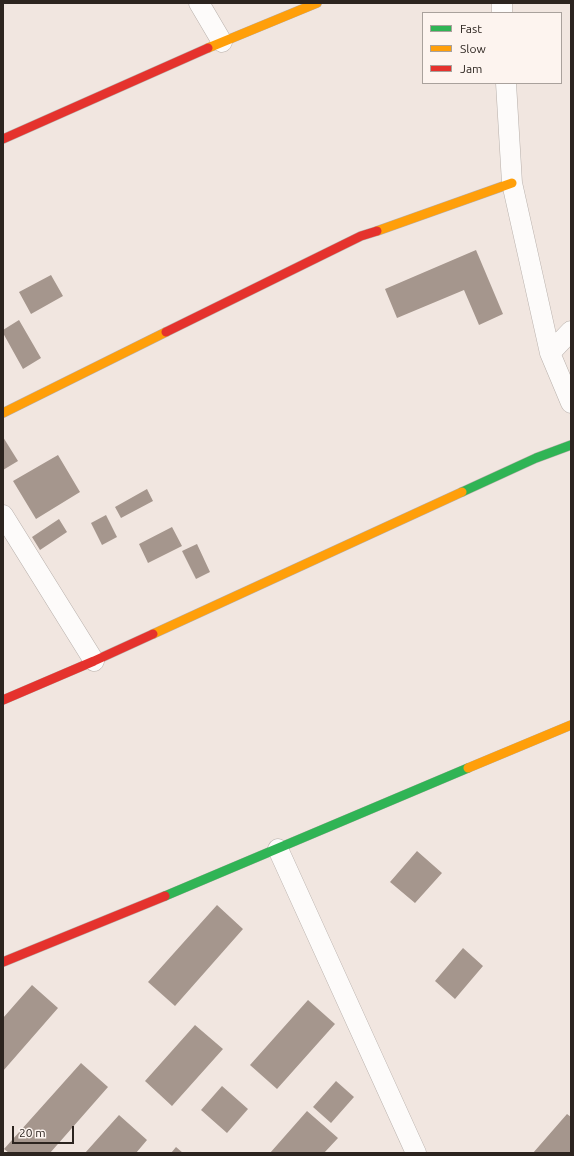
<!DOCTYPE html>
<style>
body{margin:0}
#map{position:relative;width:574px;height:1156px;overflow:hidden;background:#f1e6e0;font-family:Ubuntu,sans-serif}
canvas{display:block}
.frame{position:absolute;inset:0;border:4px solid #2c241f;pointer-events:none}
.legend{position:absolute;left:422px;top:12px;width:140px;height:72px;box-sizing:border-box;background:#fdf4ef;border:1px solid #a9a19c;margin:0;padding:5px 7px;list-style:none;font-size:12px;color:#2c241f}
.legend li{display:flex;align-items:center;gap:8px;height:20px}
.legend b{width:20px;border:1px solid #a9a19c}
.scale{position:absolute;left:12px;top:1126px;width:62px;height:18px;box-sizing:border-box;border:2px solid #2c241f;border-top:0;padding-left:5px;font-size:12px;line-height:14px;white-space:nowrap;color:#2c241f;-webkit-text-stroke:3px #fdf4ef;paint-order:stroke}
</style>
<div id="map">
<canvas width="574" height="1156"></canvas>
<div class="frame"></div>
<ul class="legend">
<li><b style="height:5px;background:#30b455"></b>Fast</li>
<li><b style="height:5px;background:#ff9f0a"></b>Slow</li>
<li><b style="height:5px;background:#e5322d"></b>Jam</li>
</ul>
<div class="scale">20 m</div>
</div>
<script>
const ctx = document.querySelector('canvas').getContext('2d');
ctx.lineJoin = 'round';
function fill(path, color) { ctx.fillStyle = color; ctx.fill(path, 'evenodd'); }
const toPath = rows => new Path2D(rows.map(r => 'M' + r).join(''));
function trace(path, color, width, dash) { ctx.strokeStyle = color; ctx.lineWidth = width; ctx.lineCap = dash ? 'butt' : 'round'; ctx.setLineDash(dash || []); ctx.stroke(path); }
const building = toPath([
 [476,250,503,314,479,325,464,290,397,318,385,289],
 [51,275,63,296,31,314,19,292],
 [19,320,41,358,23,369,3,333,3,330],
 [3,437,18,461,3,470],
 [58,455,80,492,36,519,13,481],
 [147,489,153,501,121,518,115,507],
 [106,515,117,537,102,545,91,523],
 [59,519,67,532,40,550,32,537],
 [172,527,182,546,148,563,139,544],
 [197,544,210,572,196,579,182,551],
 [417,851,442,873,415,903,390,882],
 [217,905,243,929,175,1006,148,982],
 [463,948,483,966,455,999,435,981],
 [32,985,58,1008,3,1071,3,1018],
 [308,1000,335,1024,277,1089,250,1065],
 [195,1025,223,1049,172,1106,145,1081],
 [81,1063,108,1087,50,1153,9,1153,4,1149],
 [336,1081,354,1097,331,1123,313,1107],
 [222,1086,248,1109,227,1133,201,1110],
 [307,1111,338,1138,324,1153,270,1153],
 [567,1114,571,1117,571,1153,533,1153],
 [119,1115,147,1140,136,1153,85,1153],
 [176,1147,183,1153,171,1153]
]);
const street = toPath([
 [199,3,222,42],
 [502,3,502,13],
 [506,83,512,183,550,353,571,403],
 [550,353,571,331],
 [3,515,94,661],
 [278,849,416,1153]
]);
const fast = toPath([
 [462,492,536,458,571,445],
 [165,896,468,768]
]);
const slow = toPath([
 [208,48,317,3],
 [377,231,512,183],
 [3,413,166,332],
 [153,634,462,492],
 [468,768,571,725]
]);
const jam = toPath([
 [3,139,208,48],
 [166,332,361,236,377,231],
 [3,700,94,661,153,634],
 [3,962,165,896]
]);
fill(building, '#a5968d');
trace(street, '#b7afaa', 21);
trace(fast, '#b7afaa', 10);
trace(slow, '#b7afaa', 10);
trace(jam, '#b7afaa', 10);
trace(street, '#fdfbfa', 20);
trace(fast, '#30b455', 9);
trace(slow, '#ff9f0a', 9);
trace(jam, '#e5322d', 9);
</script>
